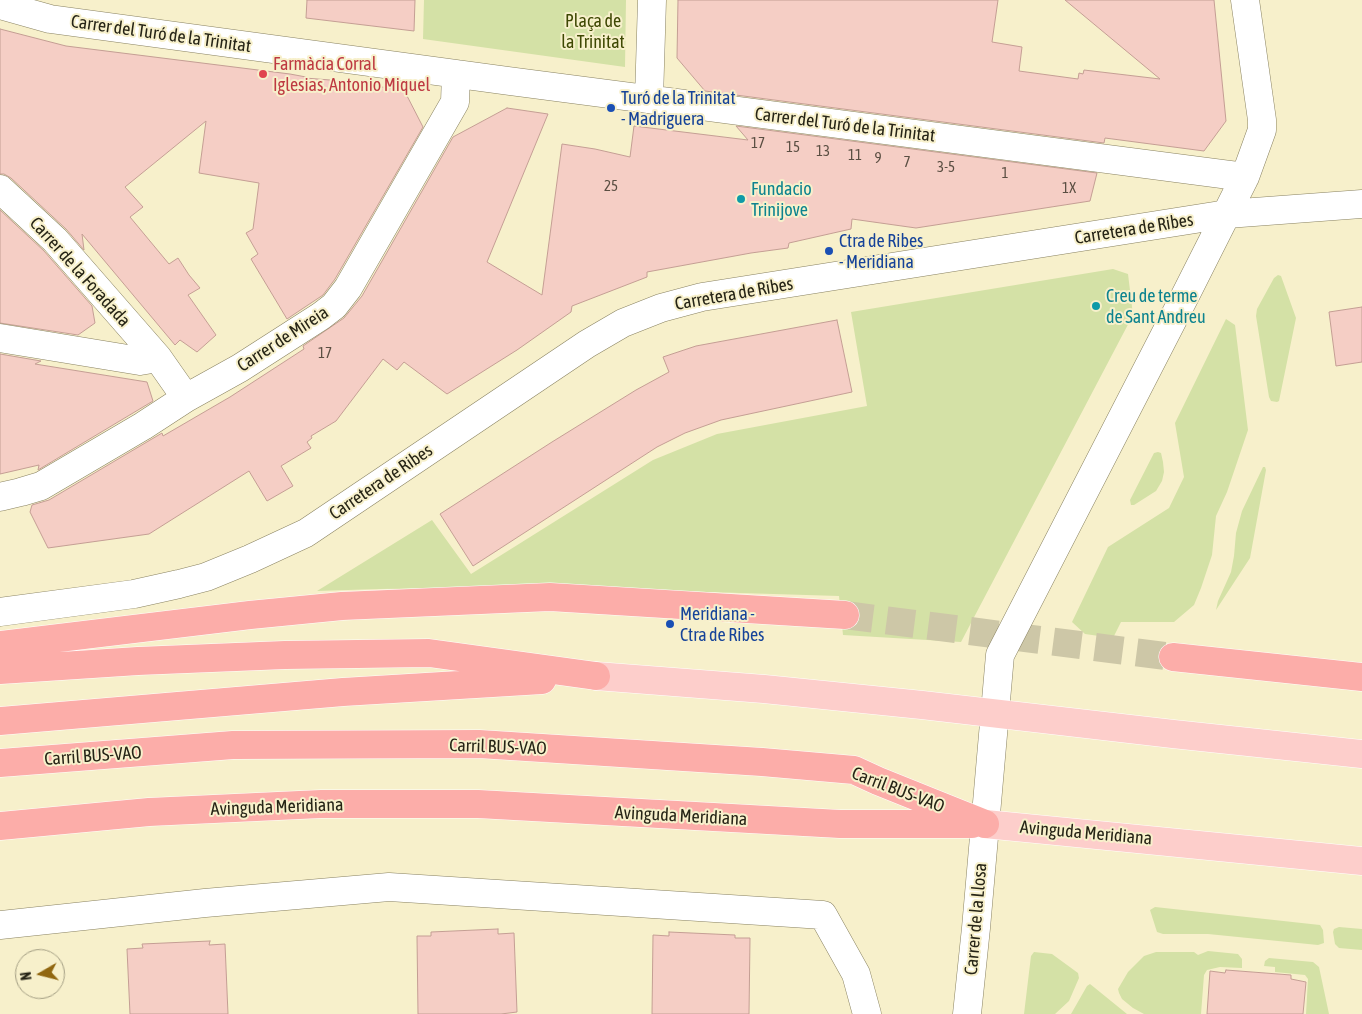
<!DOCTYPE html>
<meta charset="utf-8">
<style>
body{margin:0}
#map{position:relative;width:1362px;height:1014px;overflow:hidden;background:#f7f0cb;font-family:"Asap Condensed",sans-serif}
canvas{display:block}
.north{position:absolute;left:15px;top:949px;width:50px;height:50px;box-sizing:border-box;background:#f7f0cb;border:1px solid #a39e83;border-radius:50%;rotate:262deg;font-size:14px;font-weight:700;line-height:20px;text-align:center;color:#262416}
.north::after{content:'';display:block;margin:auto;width:18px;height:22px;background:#916710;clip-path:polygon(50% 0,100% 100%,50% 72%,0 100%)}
</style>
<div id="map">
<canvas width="1362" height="1014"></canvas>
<div class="north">N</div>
</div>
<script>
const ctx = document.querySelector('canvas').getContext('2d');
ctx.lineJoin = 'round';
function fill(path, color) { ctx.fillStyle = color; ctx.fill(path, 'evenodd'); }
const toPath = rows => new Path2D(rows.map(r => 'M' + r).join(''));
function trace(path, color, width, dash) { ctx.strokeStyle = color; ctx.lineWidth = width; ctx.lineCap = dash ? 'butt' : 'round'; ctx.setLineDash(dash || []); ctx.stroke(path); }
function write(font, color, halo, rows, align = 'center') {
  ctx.font = font + ' "Asap Condensed",sans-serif'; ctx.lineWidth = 4; ctx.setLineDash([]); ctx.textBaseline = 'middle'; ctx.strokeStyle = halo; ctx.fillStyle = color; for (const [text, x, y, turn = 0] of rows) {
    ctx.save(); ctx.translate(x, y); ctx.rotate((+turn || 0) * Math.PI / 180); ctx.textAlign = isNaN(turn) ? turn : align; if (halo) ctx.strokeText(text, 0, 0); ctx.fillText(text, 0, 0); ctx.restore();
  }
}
const green = toPath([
 [424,0,626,0,625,67,423,39],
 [1113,269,1128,274,1133,315,961,642,843,635,839,596,543,587,379,589,317,591,432,520,471,574,653,460,717,434,867,406,851,312],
 [1278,275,1281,276,1296,318,1279,401,1277,402,1271,401,1269,397,1256,316,1257,309,1274,278],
 [1226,319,1235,325,1248,430,1227,492,1216,516,1212,555,1201,588,1194,605,1174,622,1121,622,1113,638,1085,634,1072,622,1108,547,1169,508,1184,477,1175,423],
 [1158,452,1161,453,1163,462,1164,472,1162,481,1156,491,1134,505,1131,505,1130,500,1154,453],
 [1263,467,1265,467,1266,470,1250,558,1216,610,1218,601,1231,572,1234,556,1236,533,1242,511],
 [1155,907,1320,925,1323,930,1324,943,1318,945,1208,934,1163,934,1157,932,1150,910],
 [1339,927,1362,929,1362,950,1339,948,1335,944,1333,932,1334,929],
 [1208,951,1238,954,1242,959,1242,968,1220,967,1207,970,1204,975,1201,1014,1144,1014,1133,1008,1122,999,1119,993,1118,989,1128,972,1144,956,1156,952,1194,952,1198,955],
 [1034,952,1052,954,1078,973,1079,978,1069,1001,1055,1014,1024,1014,1031,956],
 [1269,958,1313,962,1319,967,1329,1014,1306,1014,1308,979,1305,975,1275,972,1275,967,1264,966,1265,961],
 [1090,984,1095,988,1127,1014,1071,1014,1087,986]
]);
const building = toPath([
 [307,0,415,0,414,31,306,18,307,0],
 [678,0,998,0,992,42,1022,47,1019,71,1078,79,1079,73,1083,74,1084,70,1160,79,1065,0,1214,0,1226,121,1204,151,1105,138,1104,143,705,91,677,58,678,0],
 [0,29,66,46,290,74,306,77,305,78,330,80,404,90,423,127,335,279,323,295,287,319,251,259,258,254,246,233,253,229,259,183,199,173,206,121,125,187,143,207,130,217,169,264,178,258,189,275,200,288,188,295,216,335,197,352,180,340,175,345,82,234,84,250,66,229,11,178,4,174,0,174,0,29],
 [507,108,548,114,487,262,542,295,562,144,595,149,630,157,634,126,748,140,736,126,1097,173,1090,201,916,228,852,219,851,229,789,243,788,248,751,253,647,272,647,277,572,306,571,312,517,350,447,394,404,362,397,370,383,359,336,421,311,436,312,438,307,442,311,448,281,466,293,486,267,501,249,471,149,534,48,548,30,512,32,505,49,500,162,433,163,436,230,397,304,349,303,346,344,318,362,296,453,137,507,108],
 [0,210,44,251,92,306,95,323,78,335,0,323,0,210],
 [1362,307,1362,362,1336,366,1329,312,1362,307],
 [837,320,852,392,721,420,685,433,657,447,473,566,440,514,552,442,636,390,669,372,663,357,696,346,837,320],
 [0,354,41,361,35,364,147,382,153,401,38,470,39,465,0,474,0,354],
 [498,929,498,934,514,933,517,1012,501,1014,418,1014,417,936,431,936,431,932,498,929],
 [669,932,735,935,735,938,750,938,749,1014,652,1014,653,935,669,936,669,932],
 [210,941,209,945,225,944,228,1014,130,1014,127,949,143,948,142,944,210,941],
 [1226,970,1291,975,1291,979,1306,982,1303,1014,1207,1014,1210,971,1225,973,1226,970]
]);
const highwayTunnel = toPath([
 [845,615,1173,657]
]);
const minor = toPath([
 [0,5,50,19,509,81,1245,177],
 [649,99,652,0],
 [0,189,55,240,158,358],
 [0,338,140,361,158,358,186,398],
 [0,497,21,492,41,486,143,426,186,398,240,368,321,316,334,306,348,288,455,102,456,74],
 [0,612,134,594,179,584,206,577,250,559,306,533,587,344,623,323,661,308,702,297,1227,214,1362,204],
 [0,925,205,903,389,887,823,915,856,974,867,1014],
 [967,1014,976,928,1000,655,1187,292,1245,177,1262,130,1262,120,1245,0]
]);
const major = toPath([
 [596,676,764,689,922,705,1173,734,1362,754],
 [985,824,1362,861]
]);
const highway = toPath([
 [0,645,250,615,342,606,550,597,845,615],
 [1173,657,1362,677],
 [0,670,138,661,285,655,429,653,596,676],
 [0,721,343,692,542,680],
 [0,763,233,745,479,744,762,762,854,770,878,781,985,824],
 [0,826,149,812,321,804,478,804,840,824,972,824]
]);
const markers = [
 [263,74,5,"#e0444e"],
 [611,108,5,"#1a4fb4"],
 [741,199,5,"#0f9aa8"],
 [829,251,5,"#1a4fb4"],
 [1096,306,5,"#0f9aa8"],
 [670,624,5,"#1a4fb4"]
];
const numberNames = [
 ["17",758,143],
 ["15",793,147],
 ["13",823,151],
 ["11",855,155],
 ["9",878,158],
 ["7",907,162],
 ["3-5",946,167],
 ["1",1005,173],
 ["25",611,186],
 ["1X",1069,188],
 ["17",325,353]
];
const parkNames = [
 ["Plaça de",593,21],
 ["la Trinitat",593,42]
];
const streetNames = [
 ["Carrer del Turó de la Trinitat",161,34,8],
 ["Carrer del Turó de la Trinitat",845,125,7],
 ["Carretera de Ribes",1134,229,-9],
 ["Carrer de la Foradada",80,272,48],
 ["Carretera de Ribes",734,294,-10],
 ["Carrer de Mireia",283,339,-33],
 ["Carretera de Ribes",381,482,-34],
 ["Carril BUS-VAO",498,747,2],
 ["Carril BUS-VAO",93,756,-4],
 ["Carril BUS-VAO",898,790,21],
 ["Avinguda Meridiana",277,807,-2],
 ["Avinguda Meridiana",681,816,3],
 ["Avinguda Meridiana",1086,833,5],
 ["Carrer de la Llosa",976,919,-85]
];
const healthNames = [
 ["Farmàcia Corral",273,64],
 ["Iglesias, Antonio Miquel",273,85]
];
const transitNames = [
 ["Turó de la Trinitat",621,98],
 ["- Madriguera",621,119],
 ["Ctra de Ribes",839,241],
 ["- Meridiana",839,262],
 ["Meridiana -",680,614],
 ["Ctra de Ribes",680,635]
];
const cultureNames = [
 ["Fundacio",751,189],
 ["Trinijove",751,210],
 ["Creu de terme",1106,296],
 ["de Sant Andreu",1106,317]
];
fill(green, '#d4e1a6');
fill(building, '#f5cec5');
trace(building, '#c49e94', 1);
trace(highwayTunnel, '#cdc7a7', 28, [28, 14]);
trace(minor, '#898261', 29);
trace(major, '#fff', 29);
trace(highway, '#fff', 29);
trace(minor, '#fff', 28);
trace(major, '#fdcecb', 28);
trace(highway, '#fcada9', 28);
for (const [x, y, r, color] of markers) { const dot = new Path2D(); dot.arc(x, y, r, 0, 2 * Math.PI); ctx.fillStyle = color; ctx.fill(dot); trace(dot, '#f7f0cb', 2); }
write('15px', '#5a4e42', null, numberNames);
write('18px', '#3e4803', '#f7f0cb', parkNames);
write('18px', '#262416', '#f7f0cb', streetNames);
write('18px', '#be3a42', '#f7f0cb', healthNames, 'left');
write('18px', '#164399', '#f7f0cb', transitNames, 'left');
write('18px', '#0d838f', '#f7f0cb', cultureNames, 'left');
</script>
